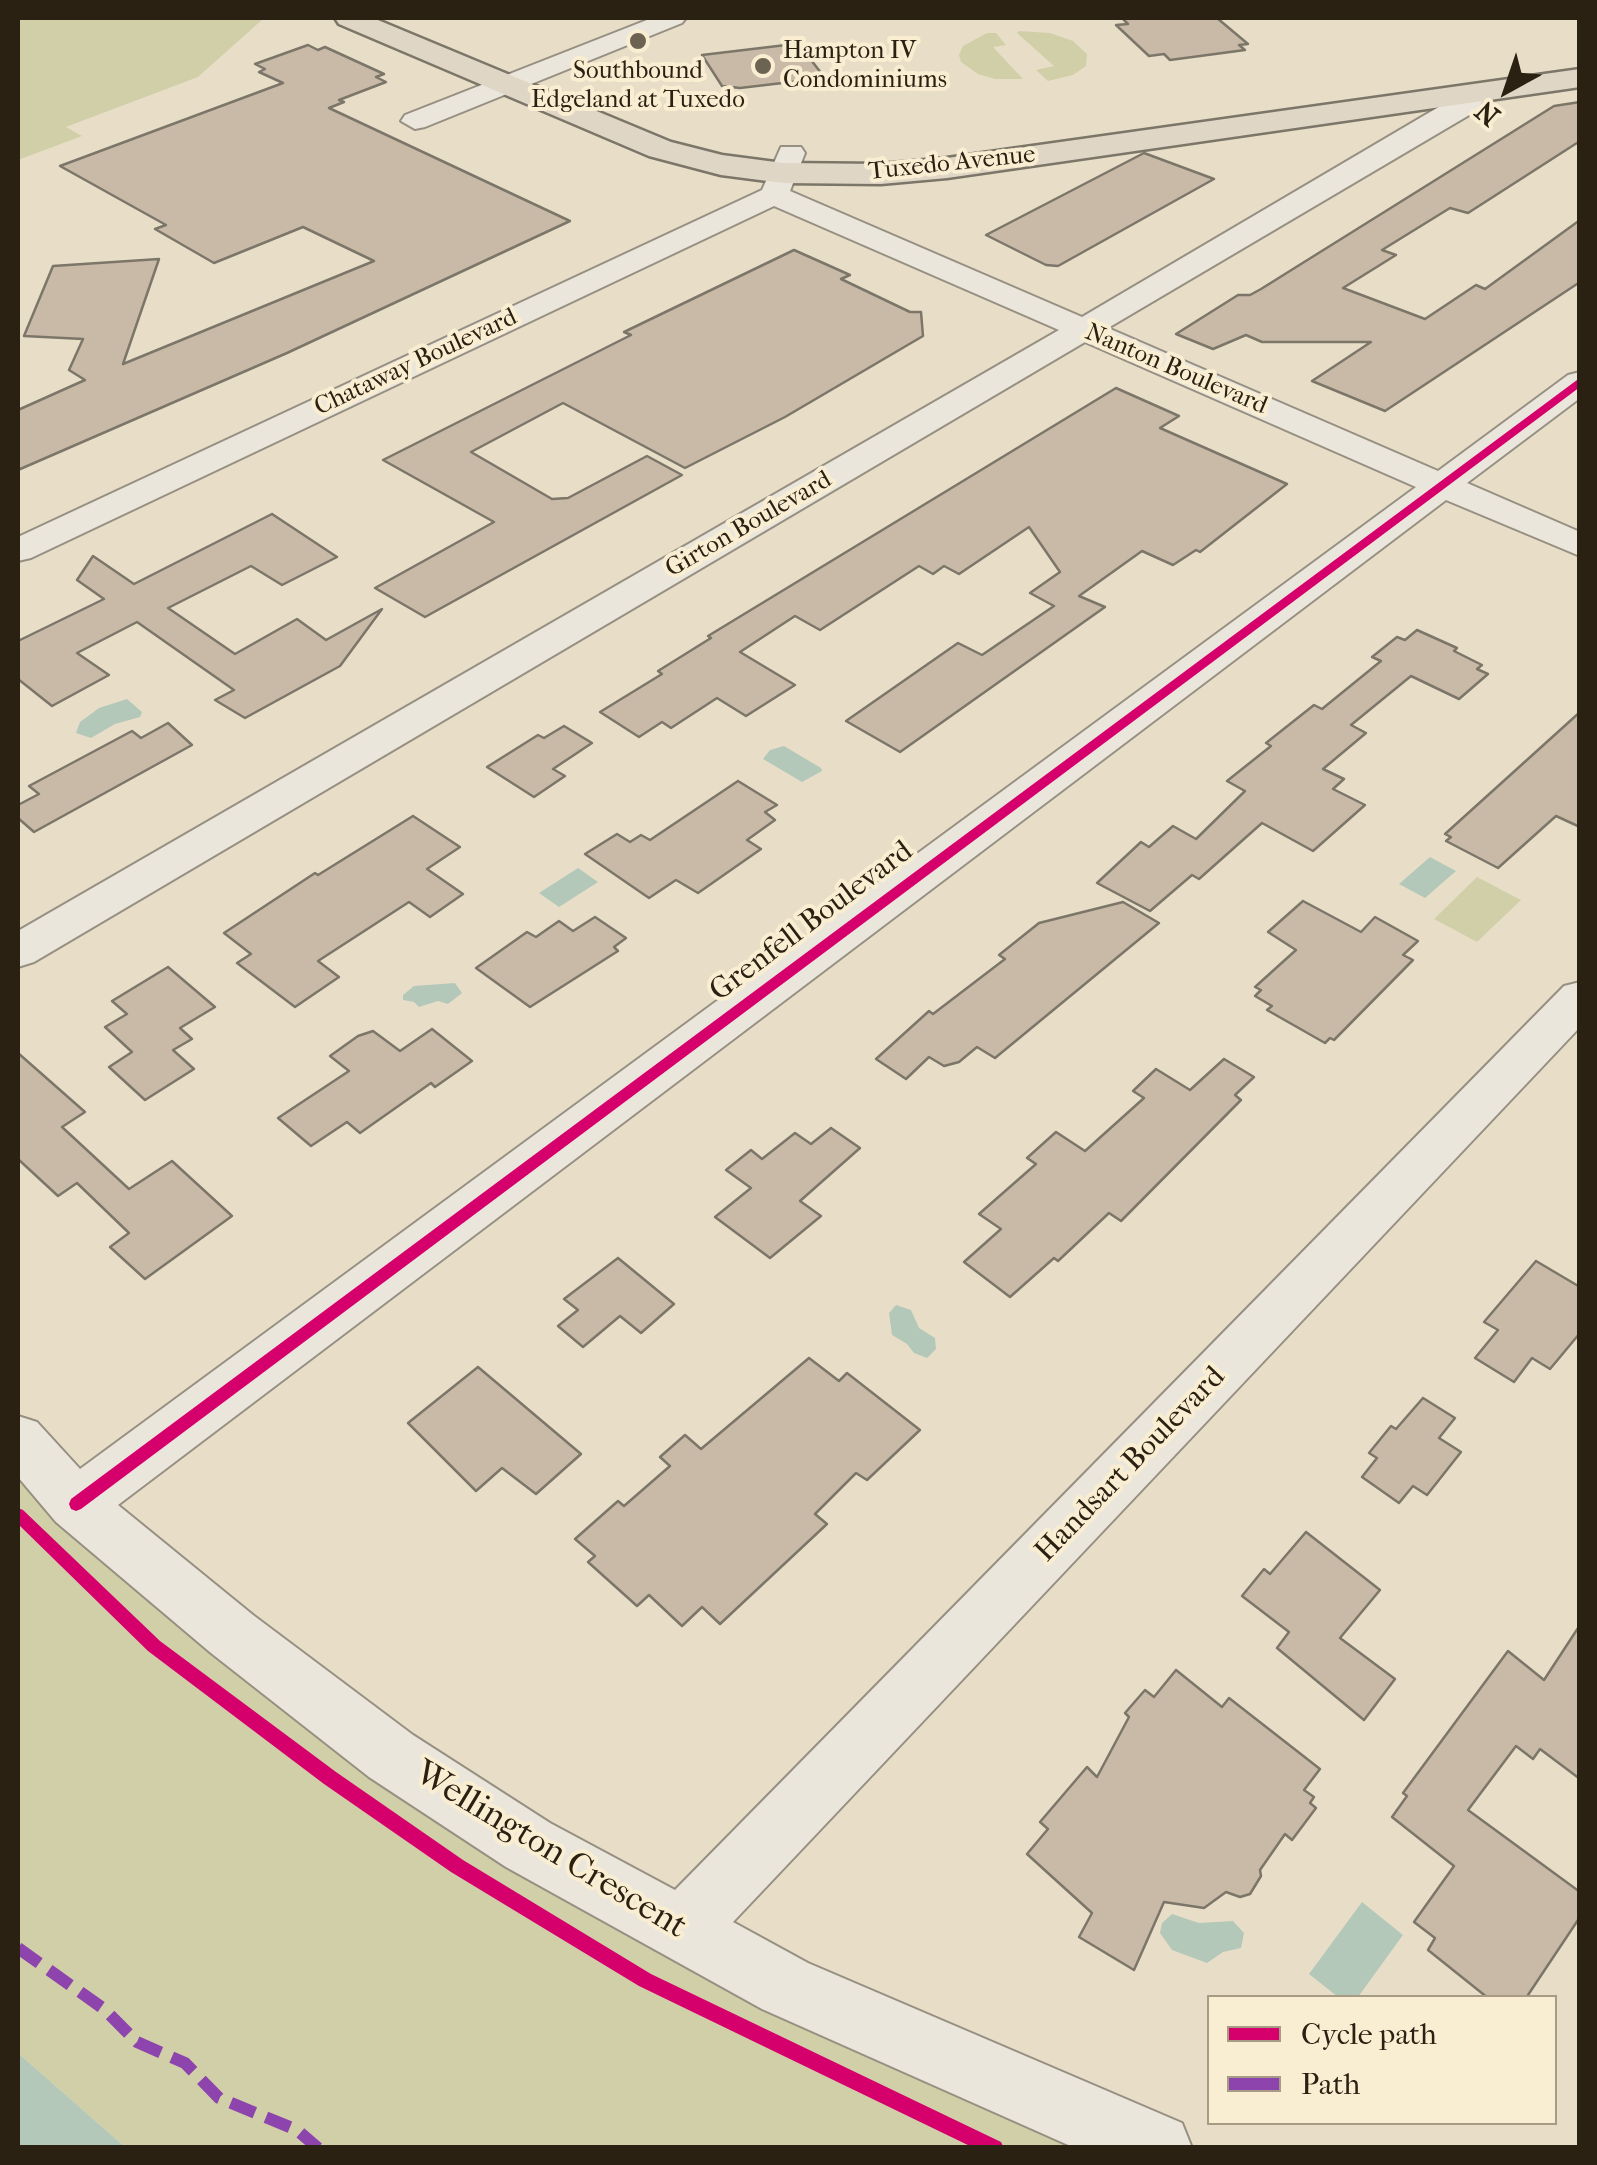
<!DOCTYPE html>
<style>
body{margin:0}
#map{position:relative;width:1597px;height:2165px;overflow:hidden;background:#e8dec8;font-family:"IM FELL French Canon",serif}
canvas{display:block}
.frame{position:absolute;inset:0;border:20px solid #2b2113;pointer-events:none}
.legend{position:absolute;left:1207px;top:1995px;width:350px;height:130px;box-sizing:border-box;background:#f9edd2;border:2px solid #a79b86;margin:0;padding:12px 18px;list-style:none;font-size:30px;color:#2b2113}
.legend li{display:flex;align-items:center;gap:20px;height:50px}
.legend b{width:50px;border:2px solid #a79b86}
.north{position:absolute;left:1457px;top:40px;width:100px;height:100px;-webkit-text-stroke:8px #f9edd2;paint-order:stroke;rotate:220deg;font-size:28px;font-weight:700;line-height:40px;text-align:center;color:#2b2113}
.north::after{content:'';display:block;margin:auto;width:35px;height:45px;background:#2b2113;clip-path:polygon(50% 0,100% 100%,50% 72%,0 100%)}
</style>
<div id="map">
<canvas width="1597" height="2165"></canvas>
<div class="frame"></div>
<ul class="legend">
<li><b style="height:12px;background:#d6006c"></b>Cycle path</li>
<li><b style="height:12px;background:#8e44ad"></b>Path</li>
</ul>
<div class="north">N</div>
</div>
<script>
const ctx = document.querySelector('canvas').getContext('2d');
ctx.lineJoin = 'round';
function fill(path, color) { ctx.fillStyle = color; ctx.fill(path, 'evenodd'); }
const toPath = rows => new Path2D(rows.map(r => 'M' + r).join(''));
function trace(path, color, width, dash) { ctx.strokeStyle = color; ctx.lineWidth = width; ctx.lineCap = dash ? 'butt' : 'round'; ctx.setLineDash(dash || []); ctx.stroke(path); }
function write(font, color, halo, rows, align = 'center') {
  ctx.font = font + ' "IM FELL French Canon",serif'; ctx.lineWidth = 8; ctx.setLineDash([]); ctx.textBaseline = 'middle'; ctx.strokeStyle = halo; ctx.fillStyle = color; for (const [text, x, y, turn = 0] of rows) {
    ctx.save(); ctx.translate(x, y); ctx.rotate((+turn || 0) * Math.PI / 180); ctx.textAlign = isNaN(turn) ? turn : align; if (halo) ctx.strokeText(text, 0, 0); ctx.fillText(text, 0, 0); ctx.restore();
  }
}
const green = toPath([
 [18,18,264,18,198,77,66,127,82,136,18,160],
 [1019,31,1050,33,1073,41,1087,54,1086,66,1073,75,1048,81,1036,70,1054,66,1017,33],
 [987,33,996,33,1006,45,993,47,1023,79,995,79,978,74,961,62,959,55,963,46],
 [1477,877,1521,900,1477,942,1434,919],
 [18,1439,48,1474,464,1805,1157,2147,125,2147,18,2053]
]);
const water = toPath([
 [127,699,142,712,140,717,115,724,91,738,76,733,80,722,99,708],
 [784,746,821,768,822,771,802,782,763,759,770,750],
 [1430,857,1456,871,1425,898,1399,884],
 [578,868,598,882,559,907,539,893],
 [455,983,462,993,448,1004,438,1001,419,1007,414,1002,403,1000,403,995,414,986],
 [896,1305,911,1310,919,1328,935,1338,936,1349,927,1358,914,1353,907,1344,892,1335,889,1313],
 [1362,1902,1403,1935,1358,1997,1338,1997,1309,1974],
 [1172,1914,1199,1923,1233,1921,1244,1933,1241,1948,1223,1952,1207,1963,1172,1950,1160,1933,1162,1923],
 [18,2053,125,2147,18,2147]
]);
const building = toPath([
 [1122,18,1217,18,1248,44,1239,45,1245,50,1170,60,1164,54,1149,56,1116,25,1128,24,1122,18],
 [308,45,318,50,325,47,384,74,376,77,386,82,339,100,344,102,329,108,570,221,287,353,18,470,18,410,85,380,69,370,83,339,24,336,53,266,159,259,123,364,374,261,303,227,214,263,155,229,166,225,60,166,283,83,259,72,265,69,255,64,308,45],
 [786,45,801,47,825,78,740,88,722,86,702,55,786,45],
 [1580,102,1580,141,1468,213,1450,208,1382,250,1396,255,1343,288,1425,319,1476,285,1485,289,1580,220,1580,282,1385,411,1312,381,1371,342,1262,342,1246,335,1213,349,1176,334,1238,295,1250,295,1261,289,1554,106,1580,102],
 [1144,153,1214,179,1058,266,1046,265,986,235,1144,153],
 [794,250,850,275,841,279,910,312,921,312,923,336,785,417,685,468,563,403,471,452,552,499,568,498,647,456,682,475,425,617,375,588,494,522,383,460,631,335,624,332,794,250],
 [1116,388,1179,416,1160,428,1287,484,1200,552,1196,550,1173,565,1142,551,1079,596,1105,607,900,752,846,721,958,643,982,655,1054,606,1030,593,1060,572,1029,527,959,574,944,566,933,574,919,566,820,630,795,616,740,652,795,685,746,716,717,698,671,728,662,722,639,737,600,712,662,674,658,671,711,638,708,636,1116,388],
 [272,514,337,557,282,585,251,566,168,608,235,654,297,619,326,640,382,609,340,666,245,718,215,700,234,690,137,622,77,653,109,675,52,706,18,679,18,641,104,599,77,580,93,556,134,584,272,514],
 [1417,630,1457,648,1454,651,1482,665,1477,669,1488,674,1459,699,1411,676,1351,725,1366,733,1323,769,1344,779,1333,789,1365,805,1313,851,1262,823,1199,879,1192,875,1150,911,1097,883,1141,842,1149,847,1173,826,1196,839,1245,791,1227,781,1271,746,1266,743,1314,705,1322,709,1381,661,1372,657,1397,637,1405,640,1417,630],
 [1580,712,1580,827,1556,816,1498,868,1446,841,1451,837,1445,834,1580,712],
 [168,723,192,745,34,832,18,818,18,805,39,794,29,786,132,731,141,738,168,723],
 [564,726,592,743,553,769,565,776,534,797,487,767,538,735,544,738,564,726],
 [738,781,777,805,765,812,775,820,747,840,761,849,698,893,676,880,649,898,585,854,617,834,630,842,641,835,650,840,738,781],
 [413,816,460,847,427,869,463,894,430,917,409,902,318,961,339,977,295,1007,237,963,251,954,224,933,315,873,318,875,413,816],
 [1303,901,1361,932,1375,917,1418,941,1403,955,1413,960,1334,1040,1330,1038,1325,1043,1267,1010,1272,1006,1255,996,1261,990,1255,987,1296,950,1268,932,1303,901],
 [1123,902,1159,923,995,1058,977,1047,959,1062,944,1066,929,1057,906,1079,876,1059,929,1011,933,1014,1005,959,999,955,1039,923,1123,902],
 [595,917,626,938,614,947,618,951,530,1007,476,968,527,932,536,937,559,921,573,931,595,917],
 [168,967,215,1007,180,1028,192,1039,173,1050,194,1069,145,1100,109,1067,132,1052,105,1027,127,1014,112,1001,168,967],
 [432,1029,472,1061,435,1087,431,1083,360,1133,347,1122,311,1146,278,1118,349,1071,330,1056,358,1036,373,1031,400,1051,432,1029],
 [18,1053,85,1112,62,1127,129,1189,172,1161,232,1216,145,1279,110,1247,129,1233,77,1183,58,1196,18,1159,18,1053],
 [1224,1059,1254,1077,1235,1095,1241,1100,1121,1221,1109,1213,1058,1261,1054,1258,1010,1297,964,1262,1001,1229,979,1214,1036,1164,1027,1158,1056,1132,1085,1151,1144,1098,1133,1091,1156,1069,1190,1090,1224,1059],
 [831,1128,860,1148,800,1201,821,1216,770,1258,715,1217,751,1188,726,1170,751,1150,762,1159,795,1133,811,1144,831,1128],
 [618,1258,674,1304,641,1333,620,1316,583,1347,558,1326,578,1310,564,1299,618,1258],
 [1536,1261,1580,1287,1580,1333,1550,1369,1532,1358,1514,1382,1475,1358,1498,1330,1484,1322,1536,1261],
 [809,1358,839,1381,847,1373,920,1430,867,1480,856,1473,815,1514,827,1524,720,1624,702,1607,682,1626,649,1595,637,1606,588,1562,595,1556,575,1539,618,1501,624,1506,670,1466,660,1457,685,1435,701,1449,809,1358],
 [478,1367,581,1454,536,1494,502,1468,476,1491,408,1423,478,1367],
 [1423,1398,1455,1418,1439,1438,1461,1452,1427,1495,1413,1486,1399,1503,1362,1477,1377,1458,1369,1453,1391,1426,1396,1429,1423,1398],
 [1306,1532,1380,1590,1340,1638,1395,1679,1364,1720,1277,1648,1289,1632,1242,1596,1264,1569,1270,1574,1306,1532],
 [1580,1625,1580,1779,1540,1749,1533,1759,1516,1746,1468,1810,1580,1892,1580,1917,1526,1998,1488,1998,1428,1950,1435,1938,1414,1922,1454,1866,1392,1817,1407,1796,1403,1793,1508,1651,1544,1680,1580,1625],
 [1176,1670,1222,1707,1229,1698,1320,1769,1304,1790,1314,1797,1310,1803,1316,1808,1292,1840,1285,1834,1260,1870,1261,1876,1250,1894,1240,1897,1226,1892,1204,1908,1164,1902,1134,1970,1079,1937,1092,1913,1027,1854,1048,1829,1040,1822,1087,1767,1097,1777,1129,1717,1125,1713,1145,1690,1154,1697,1176,1670]
]);
const minor = toPath([
 [652,18,686,18,682,23,425,127,415,129,401,121,405,115,652,18],
 [1476,85,1489,93,1476,111,1108,328,1438,471,1568,375,1580,372,1580,398,1467,483,1580,532,1580,556,1446,500,118,1505,253,1615,413,1735,550,1823,675,1890,1564,986,1580,982,1580,1027,733,1922,808,1963,1182,2123,1192,2148,1075,2148,762,2009,506,1867,369,1777,211,1653,56,1522,18,1477,18,1416,37,1422,80,1469,1416,487,1085,342,34,962,18,967,18,931,1059,330,774,206,31,558,18,561,18,537,762,190,781,147,801,147,805,153,790,191,1082,317,1476,85]
]);
const major = toPath([
 [335,18,373,18,671,142,722,155,783,163,881,164,947,158,1580,69,1580,87,947,178,881,184,783,183,721,175,649,156,339,24,335,18]
]);
const quiet = toPath([
 [18,1948,104,2009,137,2042,185,2063,219,2098,297,2130,318,2148]
]);
const cycleway = toPath([
 [1577,380,1580,380,1580,387,81,1509,76,1511,71,1509,69,1504,71,1499,1577,380],
 [18,1508,23,1510,160,1641,336,1772,463,1860,651,1974,1001,2142,1004,2148,974,2148,639,1986,451,1872,324,1784,148,1651,18,1524,18,1508]
]);
const markers = [
 [638,41,10,"#6d6352"],
 [763,66,10,"#6d6352"]
];
const farPoinames = [
 ["Hampton IV",783,52],
 ["Condominiums",783,81],
 ["Southbound",638,72,"center"],
 ["Edgeland at Tuxedo",638,101,"center"]
];
const farStreetnames = [
 ["Tuxedo Avenue",952,164,-6],
 ["Chataway Boulevard",416,363,-25],
 ["Nanton Boulevard",1176,370,23],
 ["Girton Boulevard",749,525,-30]
];
const streetNames = [
 ["Grenfell Boulevard",812,922,-37],
 ["Handsart Boulevard",1131,1465,-46]
];
const nearStreetnames = [
 ["Wellington Crescent",550,1851,31]
];
fill(green, '#d1cfa8');
fill(water, '#b4c8b9');
fill(building, '#c9baa8');
trace(building, '#7c7669', 2.5);
trace(minor, '#968f82', 4);
trace(major, '#7c7669', 5);
fill(minor, '#ebe6dc');
fill(major, '#dfd6c6');
trace(quiet, '#8e44ad', 12, [26, 12]);
fill(cycleway, '#d6006c');
for (const [x, y, r, color] of markers) { const dot = new Path2D(); dot.arc(x, y, r, 0, 2 * Math.PI); ctx.fillStyle = color; ctx.fill(dot); trace(dot, '#f9edd2', 4); }
write('25px', '#2b2113', '#f9edd2', farPoinames, 'left');
write('25px', '#2b2113', '#f9edd2', farStreetnames);
write('30px', '#2b2113', '#f9edd2', streetNames);
write('35px', '#2b2113', '#f9edd2', nearStreetnames);
</script>
